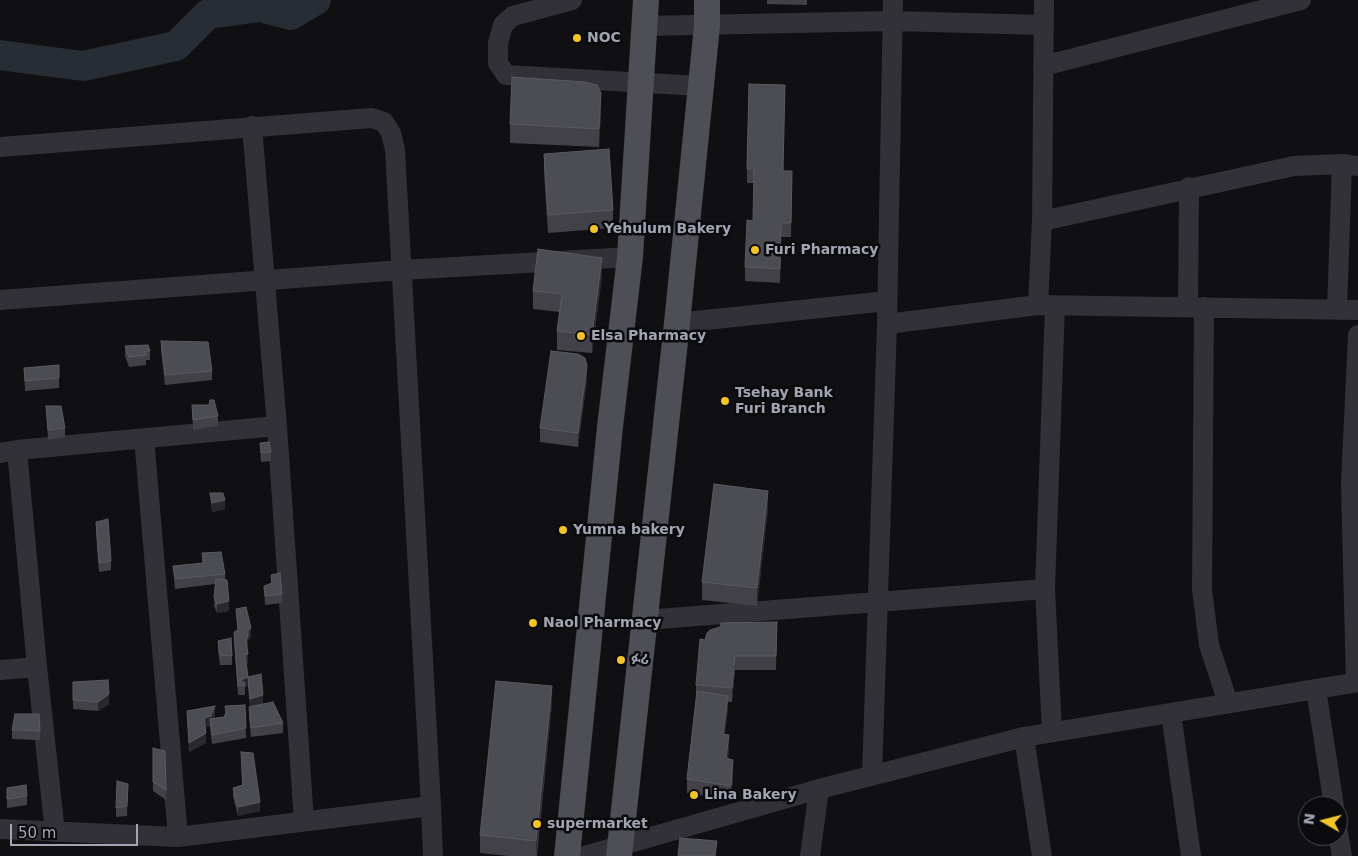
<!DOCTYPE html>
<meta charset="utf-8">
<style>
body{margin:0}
#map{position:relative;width:1358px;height:856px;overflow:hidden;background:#101012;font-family:"DejaVu Sans",sans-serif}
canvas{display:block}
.north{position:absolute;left:1298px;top:796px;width:50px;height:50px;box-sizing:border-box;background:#0b0b0d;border:1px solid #47494f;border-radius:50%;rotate:278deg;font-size:14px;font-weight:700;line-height:20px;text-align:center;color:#a1a5b3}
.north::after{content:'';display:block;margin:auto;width:18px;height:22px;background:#f2c428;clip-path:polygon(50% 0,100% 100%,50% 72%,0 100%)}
.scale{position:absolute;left:10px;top:824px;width:128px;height:22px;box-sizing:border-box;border:2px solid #a1a5b3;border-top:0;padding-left:6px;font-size:15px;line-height:18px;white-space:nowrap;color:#a1a5b3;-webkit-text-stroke:4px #0b0b0d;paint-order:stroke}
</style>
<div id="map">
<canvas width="1358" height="856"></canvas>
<div class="north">N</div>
<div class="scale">50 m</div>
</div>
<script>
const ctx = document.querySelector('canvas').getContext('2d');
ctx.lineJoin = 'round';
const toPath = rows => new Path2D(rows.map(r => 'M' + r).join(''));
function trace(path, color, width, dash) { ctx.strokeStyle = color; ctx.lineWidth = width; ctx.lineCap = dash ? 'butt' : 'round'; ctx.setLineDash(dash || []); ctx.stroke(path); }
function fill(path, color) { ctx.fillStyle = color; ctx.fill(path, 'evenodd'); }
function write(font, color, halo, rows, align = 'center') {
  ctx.font = font + ' "DejaVu Sans","Noto Sans Ethiopic",sans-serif'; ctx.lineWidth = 5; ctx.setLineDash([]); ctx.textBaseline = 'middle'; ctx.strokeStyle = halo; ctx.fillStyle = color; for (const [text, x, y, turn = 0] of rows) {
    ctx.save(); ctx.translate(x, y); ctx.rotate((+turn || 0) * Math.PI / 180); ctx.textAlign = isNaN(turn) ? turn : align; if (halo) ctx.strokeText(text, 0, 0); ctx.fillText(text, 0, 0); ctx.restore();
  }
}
const river = toPath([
 [0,55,83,66,176,46,208,14,260,7,291,15,316,0]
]);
const minor = toPath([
 [572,0,513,16,503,25,498,43,498,63,506,75,700,86],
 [1044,0,1042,221,1294,166,1342,164,1358,166],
 [644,26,893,21,1044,25],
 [1043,66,1301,0],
 [252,126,277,426,304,821],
 [0,147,372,118,384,122,391,133,395,150,431,806,433,856],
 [0,300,402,270,630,257],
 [1038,305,1042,221],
 [1188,307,1189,187],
 [1204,307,1202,589,1209,645,1228,703],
 [1337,310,1342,164],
 [677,323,887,301],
 [887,324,1038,305,1358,310],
 [144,438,178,837],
 [17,450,37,667,55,832],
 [0,453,17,450,277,426],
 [645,620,1045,589],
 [0,670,37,667],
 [1356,682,1351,483,1358,335],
 [1316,689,1334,806],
 [1171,713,1191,856],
 [1052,732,1045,589,1055,305],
 [1024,737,1042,856],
 [872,776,887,324,893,0],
 [0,829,178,837,431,806],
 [1338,833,1342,856],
 [584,856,819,789,1024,737,1358,682],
 [810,856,819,789]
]);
const major = toPath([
 [567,856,610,427,630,257,646,0],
 [619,856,677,323,707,26,707,0]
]);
const wall = toPath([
 [767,0,807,0,807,5,767,4],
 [601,112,599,147,510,143,510,124],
 [544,154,613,210,613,228,548,233,544,172],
 [747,169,792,171,791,237,781,237,780,283,745,281,745,267,753,221,754,183,747,183],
 [602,276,592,353,557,350,557,331,560,312,533,309,533,291],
 [161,341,212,371,212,380,165,385,161,350],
 [125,346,150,351,150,360,146,360,146,365,129,367,125,356],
 [59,365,59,388,25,391,24,368],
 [587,380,578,447,540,442,540,428],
 [192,405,218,416,218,426,193,430],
 [46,406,65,428,65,437,48,440],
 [260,443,271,452,271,461,261,462],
 [210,493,225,509,212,512],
 [768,509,757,606,702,600,702,582],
 [96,522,111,561,111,570,99,572,96,531],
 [202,553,225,574,229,611,217,613,214,606,215,584,175,589,173,566,202,563],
 [271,575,282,594,282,603,265,605,264,586,271,584],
 [236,609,251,637,248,640,248,646,247,648,248,663,246,664,248,677,263,704,283,723,283,733,251,737,249,717,250,707,248,686,245,687,245,695,238,695,234,641,234,632,238,631],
 [777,622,776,670,735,670,732,702,728,702,728,709,725,734,729,748,728,759,733,774,731,800,687,793,687,779,696,699,696,685,705,640],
 [218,641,232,656,232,665,220,665,218,650],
 [73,682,109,704,98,711,73,709],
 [552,704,537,856,508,856,480,853,480,835],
 [245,705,246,738,212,744,210,726,206,727,206,743,189,752,187,711,215,715,214,718,224,717,225,714,225,706],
 [12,730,40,731,40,740,12,739],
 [165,751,166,800,153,791,153,782],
 [241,752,260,811,238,816,233,797,233,788,242,785],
 [128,784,127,816,116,817,116,808],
 [7,788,27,796,27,805,7,808]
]);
const shadedWall = toPath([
 [601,93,601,112,599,147,599,129],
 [602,258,602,276,592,353,592,335],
 [587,366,587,380,578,447,578,433],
 [768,491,768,509,757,606,757,588],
 [225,500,225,509,212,512,212,503],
 [229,601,229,611,217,613,217,604],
 [251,628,251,637,248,640,248,646,246,650,246,640,248,631],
 [248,654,248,663,245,664,245,655],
 [735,656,735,670,732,702,732,688],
 [248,677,248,686,245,687,245,685,240,680],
 [552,686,552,704,536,856,536,841],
 [109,694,109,704,98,711,98,702],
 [263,695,263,704,250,708,250,699],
 [728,696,728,709,723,748,723,734],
 [215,706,215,715,211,726,210,719,210,726,204,728,204,718],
 [206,733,206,743,189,752,189,743],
 [729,735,729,748,726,772,726,758],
 [733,760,733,774,731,800,731,786],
 [260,802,260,811,238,816,238,807]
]);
const building = toPath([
 [512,77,585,82,597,85,601,93,599,129,510,124,512,77],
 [749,84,785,85,783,171,792,171,791,223,781,223,780,269,745,267,747,220,753,221,754,169,747,169,749,84],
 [609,149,613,210,548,215,544,154,609,149],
 [538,249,602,258,592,335,557,331,562,294,533,291,538,249],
 [161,341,208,342,212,371,165,375,161,341],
 [148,345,150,351,146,351,146,355,129,357,125,346,148,345],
 [551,351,578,354,585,358,587,366,578,433,540,428,551,351],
 [59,365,59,378,25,381,24,368,59,365],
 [210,400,214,400,218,416,193,420,192,405,209,405,210,400],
 [46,406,61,406,65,428,48,430,46,406],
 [269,442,271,452,261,453,260,443,269,442],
 [714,484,768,491,757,588,702,582,714,484],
 [210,493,223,493,225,500,212,503,210,493],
 [108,519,111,561,99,563,96,522,108,519],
 [221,552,225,574,175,579,173,566,204,563,202,553,221,552],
 [280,573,282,594,265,596,264,586,272,583,271,575,280,573],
 [216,579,227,580,229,601,217,604,214,597,216,579],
 [246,607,251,628,248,631,248,636,246,640,248,654,245,655,248,677,240,680,245,683,245,685,238,686,234,632,238,630,236,609,246,607],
 [777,622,776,656,735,656,732,688,696,685,700,639,705,640,707,633,710,630,720,627,721,623,777,622],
 [231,638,232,656,220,655,218,641,231,638],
 [261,674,263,695,250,699,248,677,261,674],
 [108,680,109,694,98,702,73,700,73,682,108,680],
 [496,681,552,686,536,841,480,835,496,681],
 [697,691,728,696,723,734,729,735,726,758,733,760,731,786,687,779,697,691],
 [273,702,283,723,251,728,249,707,273,702],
 [245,705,246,728,212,735,210,719,224,717,226,713,225,706,245,705],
 [215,706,211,716,204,718,206,733,189,743,187,711,215,706],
 [15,714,39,714,40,731,12,730,15,714],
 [153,748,165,751,166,790,153,782,153,748],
 [241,752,253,753,260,802,238,807,233,788,243,785,241,752],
 [117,781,128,784,127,806,116,808,117,781],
 [26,785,27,796,7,799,7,788,26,785],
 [680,838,717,841,715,856,678,856,680,838]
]);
const markers = [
 [577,38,5,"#f2c428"],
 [594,229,5,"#f2c428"],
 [755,250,5,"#f2c428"],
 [581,336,5,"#f2c428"],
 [725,401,5,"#f2c428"],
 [563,530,5,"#f2c428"],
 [533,623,5,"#f2c428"],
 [621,660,5,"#f2c428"],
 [694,795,5,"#f2c428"],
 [537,824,5,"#f2c428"]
];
const poiNames = [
 ["NOC",587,38],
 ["Yehulum Bakery",604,229],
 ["Furi Pharmacy",765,250],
 ["Elsa Pharmacy",591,336],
 ["Tsehay Bank",735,393],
 ["Furi Branch",735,409],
 ["Yumna bakery",573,530],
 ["Naol Pharmacy",543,623],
 ["ፉሪ",631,660],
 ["Lina Bakery",704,795],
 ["supermarket",547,824]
];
trace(river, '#272d35', 30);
trace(minor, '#313137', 20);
trace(major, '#4d4e56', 26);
fill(wall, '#414147');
fill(shadedWall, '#29292d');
fill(building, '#4c4c53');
trace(building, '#595a62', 1);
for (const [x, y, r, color] of markers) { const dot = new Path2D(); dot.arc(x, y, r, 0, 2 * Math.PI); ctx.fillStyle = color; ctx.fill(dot); trace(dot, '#0b0b0d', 2); }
write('bold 14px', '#a1a5b3', '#0b0b0d', poiNames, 'left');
</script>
